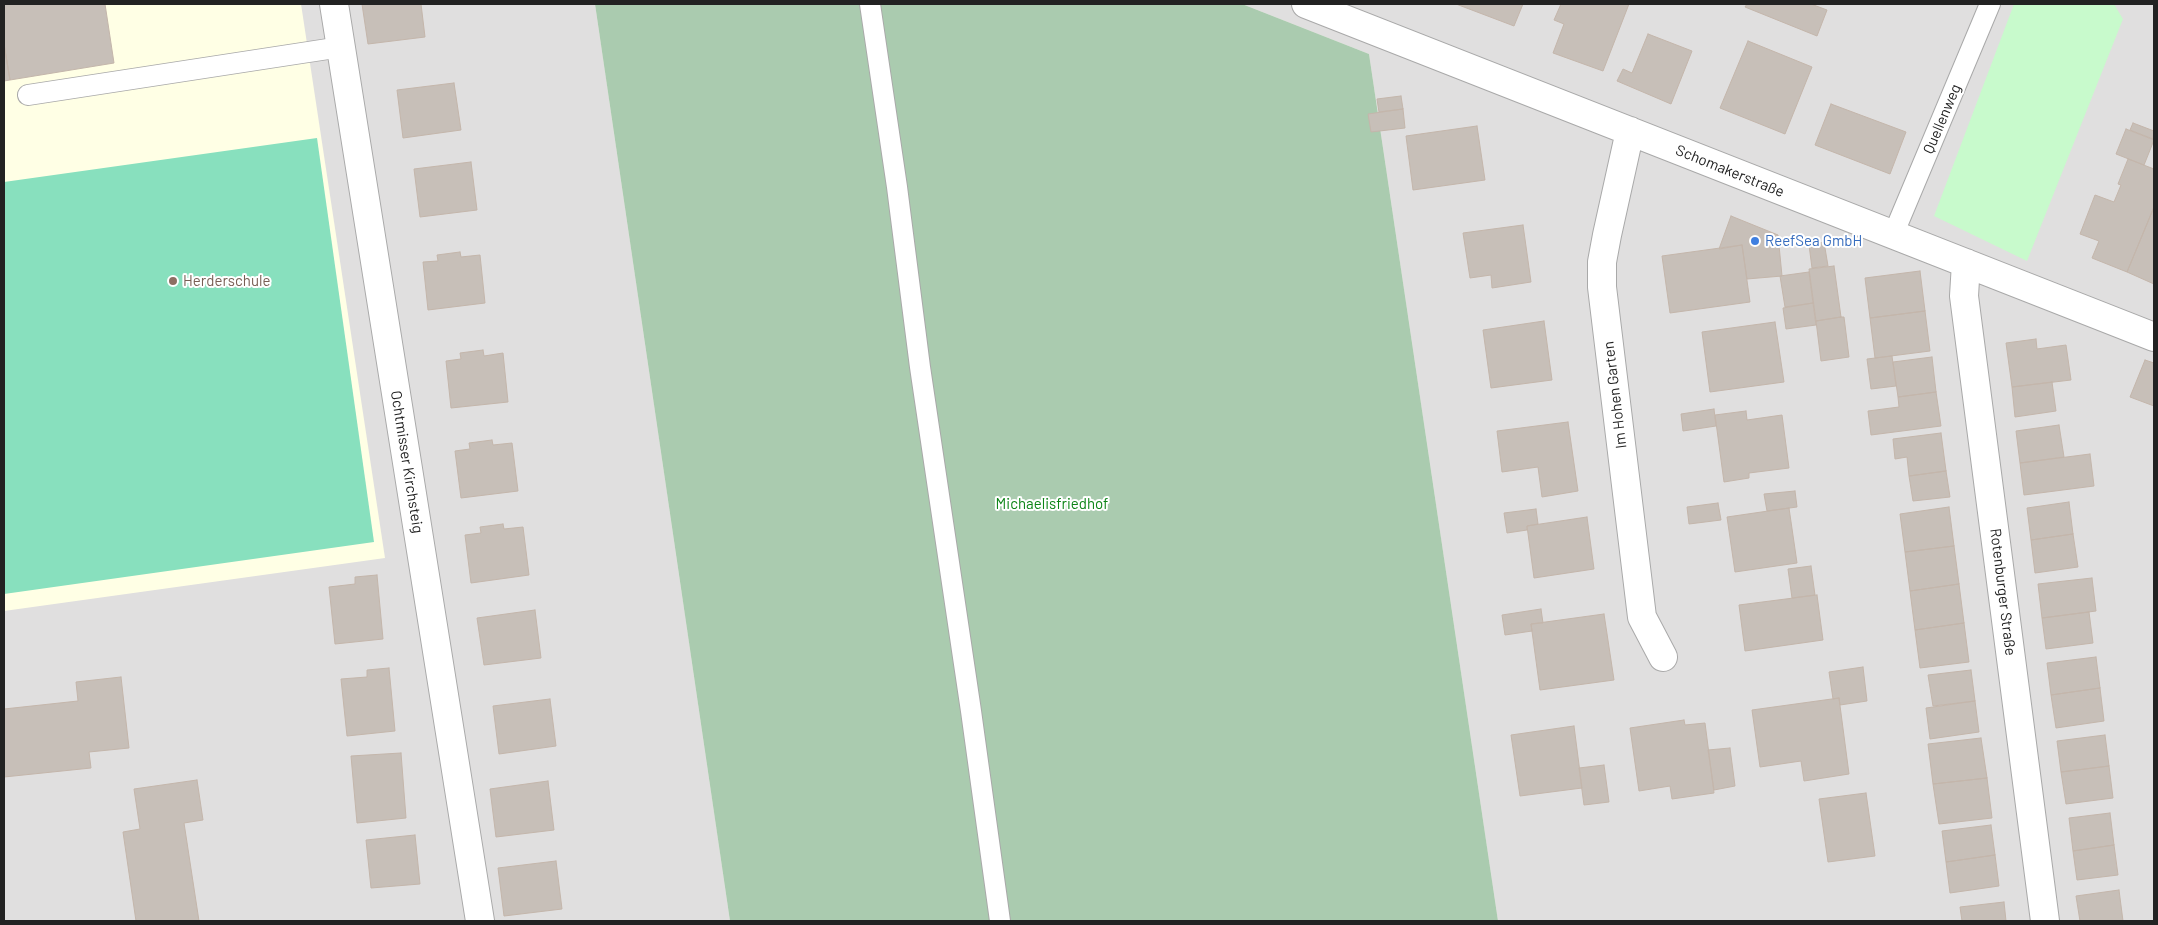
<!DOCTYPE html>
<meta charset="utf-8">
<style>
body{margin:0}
#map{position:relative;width:2158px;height:925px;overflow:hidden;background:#f2efe9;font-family:Barlow,sans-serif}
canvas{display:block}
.frame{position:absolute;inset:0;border:5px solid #222;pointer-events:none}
</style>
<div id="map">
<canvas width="2158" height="925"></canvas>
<div class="frame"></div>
</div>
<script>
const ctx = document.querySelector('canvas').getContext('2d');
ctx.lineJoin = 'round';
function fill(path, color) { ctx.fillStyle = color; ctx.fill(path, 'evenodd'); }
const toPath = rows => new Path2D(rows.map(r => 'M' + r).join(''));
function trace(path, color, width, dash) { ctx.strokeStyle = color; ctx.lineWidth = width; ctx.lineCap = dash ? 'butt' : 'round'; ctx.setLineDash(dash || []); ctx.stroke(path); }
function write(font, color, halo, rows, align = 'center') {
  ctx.font = font + ' Barlow,sans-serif'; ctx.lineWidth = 4; ctx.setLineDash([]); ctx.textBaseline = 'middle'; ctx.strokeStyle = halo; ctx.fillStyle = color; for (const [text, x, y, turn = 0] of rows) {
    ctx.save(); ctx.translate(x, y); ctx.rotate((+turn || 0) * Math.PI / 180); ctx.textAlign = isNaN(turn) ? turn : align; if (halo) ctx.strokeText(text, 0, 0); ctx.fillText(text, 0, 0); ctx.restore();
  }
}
const residential = toPath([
 [4,4,595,4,730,921,4,921],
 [1242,4,2154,4,2154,921,1498,921,1369,54]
]);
const education = toPath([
 [4,4,301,4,385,558,4,611]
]);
const cemetery = toPath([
 [595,4,1242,4,1369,54,1498,921,730,921]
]);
const park = toPath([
 [2014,4,2114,4,2123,19,2027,261,1934,216]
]);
const pitch = toPath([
 [317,138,374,542,4,594,4,182]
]);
const building = toPath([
 [4,4,105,4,114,63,10,80,4,44,4,4],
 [362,4,421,4,425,37,368,44,362,4],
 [1456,4,1523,4,1514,26,1456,4],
 [1561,4,1629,4,1603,71,1553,53,1564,24,1554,20,1561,4],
 [1747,4,1811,4,1827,10,1817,36,1745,7,1747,4],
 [1648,34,1692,51,1671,104,1617,81,1623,69,1632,73,1648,34],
 [1748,41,1812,67,1785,134,1720,108,1748,41],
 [4,44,10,80,4,81,4,44],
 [454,83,461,130,403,138,397,90,454,83],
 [1401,96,1403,109,1379,112,1377,99,1401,96],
 [1831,104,1906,132,1890,174,1815,145,1831,104],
 [1403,109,1405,128,1371,132,1368,114,1403,109],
 [2133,123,2154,131,2153,139,2130,130,2133,123],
 [1477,126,1485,180,1413,190,1406,136,1477,126],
 [2126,129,2154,140,2144,165,2116,154,2126,129],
 [2128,159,2154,169,2154,207,2127,272,2092,258,2099,241,2080,234,2095,195,2114,202,2121,185,2118,184,2128,159],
 [471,162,477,210,420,217,414,169,471,162],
 [2154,207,2154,284,2127,272,2154,207],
 [1731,216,1778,235,1782,276,1747,279,1742,245,1719,249,1731,216],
 [1523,225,1531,282,1492,288,1491,275,1470,278,1463,233,1523,225],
 [1824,242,1828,266,1812,268,1809,245,1824,242],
 [1742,245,1750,302,1670,313,1662,256,1742,245],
 [460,252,461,257,480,255,485,303,428,310,423,262,438,261,437,255,460,252],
 [1834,266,1841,317,1816,321,1809,269,1834,266],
 [1920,271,1925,311,1870,318,1865,278,1920,271],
 [1809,272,1813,303,1785,307,1780,276,1809,272],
 [1813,303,1816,325,1786,329,1783,308,1813,303],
 [1925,311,1930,351,1875,358,1870,318,1925,311],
 [1841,317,1844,317,1849,357,1821,361,1816,321,1841,317],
 [1544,321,1552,380,1491,388,1483,330,1544,321],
 [1775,322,1784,382,1710,392,1702,332,1775,322],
 [2036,339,2037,349,2066,345,2071,380,2012,387,2006,343,2036,339],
 [483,350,484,356,503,353,508,402,451,408,446,361,461,359,460,353,483,350],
 [1892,356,1896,386,1871,389,1867,359,1892,356],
 [1932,357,1936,392,1898,397,1893,362,1932,357],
 [2145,360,2154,363,2154,406,2130,397,2145,360],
 [2052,382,2056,411,2015,417,2012,387,2052,382],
 [1936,392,1941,426,1871,435,1868,411,1899,407,1898,397,1936,392],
 [1714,409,1716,426,1683,431,1681,414,1714,409],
 [1746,411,1747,420,1782,415,1789,468,1749,473,1749,478,1724,482,1715,415,1746,411],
 [1568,422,1578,491,1542,497,1538,467,1502,472,1497,431,1568,422],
 [2059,425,2064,457,2020,463,2016,431,2059,425],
 [1941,433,1946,471,1909,476,1907,457,1895,459,1893,439,1941,433],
 [492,440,493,445,512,443,518,491,461,498,455,451,470,449,469,443,492,440],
 [2090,454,2094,486,2024,495,2020,463,2090,454],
 [1946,471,1950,497,1913,501,1909,476,1946,471],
 [1795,491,1797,507,1767,511,1764,494,1795,491],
 [2069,502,2073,534,2031,540,2027,508,2069,502],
 [1718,503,1721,520,1689,524,1687,507,1718,503],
 [1949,507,1954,546,1905,552,1900,514,1949,507],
 [1789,508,1797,563,1735,572,1727,517,1789,508],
 [1536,509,1538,524,1527,526,1527,530,1507,533,1504,513,1536,509],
 [1587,517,1594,569,1534,578,1527,526,1587,517],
 [503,524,504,529,523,527,529,575,471,583,465,535,481,533,480,527,503,524],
 [2073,534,2078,567,2035,573,2031,540,2073,534],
 [1954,546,1959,584,1910,591,1905,552,1954,546],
 [1811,566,1815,595,1792,598,1788,569,1811,566],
 [377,575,383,639,335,644,329,587,355,584,355,577,377,575],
 [2092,578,2096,611,2042,618,2038,584,2092,578],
 [1959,584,1964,623,1915,630,1910,591,1959,584],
 [1817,595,1823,640,1745,651,1739,605,1817,595],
 [1541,609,1543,623,1531,624,1532,631,1505,635,1502,615,1541,609],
 [535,610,541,658,484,665,477,618,535,610],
 [2089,612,2093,643,2046,649,2042,618,2089,612],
 [1604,614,1614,680,1540,690,1531,624,1604,614],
 [1964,623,1969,662,1920,668,1915,630,1964,623],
 [2096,657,2100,688,2051,695,2047,663,2096,657],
 [1863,667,1867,701,1840,705,1839,698,1833,699,1829,672,1863,667],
 [389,668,395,731,347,736,341,679,367,677,367,670,389,668],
 [1971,670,1975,701,1933,706,1928,675,1971,670],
 [121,677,129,748,89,752,91,768,4,777,4,709,78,701,76,682,121,677],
 [2100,688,2104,721,2056,728,2051,695,2100,688],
 [1839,698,1849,774,1804,781,1801,761,1760,767,1752,710,1839,698],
 [550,699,556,746,499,754,493,706,550,699],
 [1975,701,1979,732,1930,739,1926,708,1975,701],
 [1684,720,1685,725,1705,723,1714,793,1672,799,1670,786,1639,791,1630,728,1684,720],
 [1574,726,1582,788,1520,796,1511,735,1574,726],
 [2105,735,2109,766,2061,772,2057,741,2105,735],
 [1981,738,1987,778,1933,784,1928,744,1981,738],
 [1730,748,1735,786,1714,790,1708,750,1730,748],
 [401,753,406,818,357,823,351,756,401,753],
 [1604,765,1609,802,1584,805,1579,768,1604,765],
 [2109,766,2113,798,2066,804,2061,772,2109,766],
 [1987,778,1992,818,1939,824,1933,784,1987,778],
 [197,780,203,820,184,823,199,921,136,921,123,832,140,829,134,789,197,780],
 [548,781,554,830,496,837,490,789,548,781],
 [1866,793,1875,856,1828,862,1819,799,1866,793],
 [2110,813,2114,845,2073,851,2069,818,2110,813],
 [1991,825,1995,855,1946,862,1942,831,1991,825],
 [415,835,420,884,371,888,366,840,415,835],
 [2114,845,2118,875,2077,880,2073,851,2114,845],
 [1995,855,1999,886,1950,893,1946,862,1995,855],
 [556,861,562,909,504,916,498,868,556,861],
 [2119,890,2123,921,2080,921,2076,896,2119,890],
 [2004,902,2006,921,1962,921,1960,907,2004,902]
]);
const lane = toPath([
 [870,4,897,187,920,367,971,711,1000,921],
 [28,95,341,47],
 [1893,235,1990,4]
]);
const street = toPath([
 [334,4,480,921],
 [1306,4,2154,337],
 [1630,131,1607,235,1602,262,1602,287,1642,617,1663,657],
 [1966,263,1964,296,2045,921]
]);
const markers = [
 [1755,241,5,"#3f7fe0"],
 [173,281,5,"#8d6e63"]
];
const streetNames = [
 ["Quellenweg",1942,119,-67],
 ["Schomakerstraße",1730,171,22],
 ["Im Hohen Garten",1615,395,-97],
 ["Ochtmisser Kirchsteig",407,462,81],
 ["Rotenburger Straße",2003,592,83]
];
const shopNames = [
 ["ReefSea GmbH",1765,241]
];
const educationNames = [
 ["Herderschule",183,281]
];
const parkNames = [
 ["Michaelisfriedhof",1052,504]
];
fill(residential, '#e0dfdf');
fill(education, '#ffffe5');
fill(cemetery, '#aacbaf');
fill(park, '#c8facc');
fill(pitch, '#88e0be');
fill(building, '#c7bfb8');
trace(building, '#c4b6ab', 1);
trace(lane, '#a9a9a9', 22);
trace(street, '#a9a9a9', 30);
trace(lane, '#fff', 20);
trace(street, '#fff', 28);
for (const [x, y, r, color] of markers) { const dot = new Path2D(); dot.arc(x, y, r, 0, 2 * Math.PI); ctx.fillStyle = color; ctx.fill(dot); trace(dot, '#fff', 2); }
write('15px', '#222', '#fff', streetNames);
write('15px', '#366cbe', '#fff', shopNames, 'left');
write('15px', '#785e54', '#fff', educationNames, 'left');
write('15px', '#0c8416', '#fff', parkNames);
</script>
